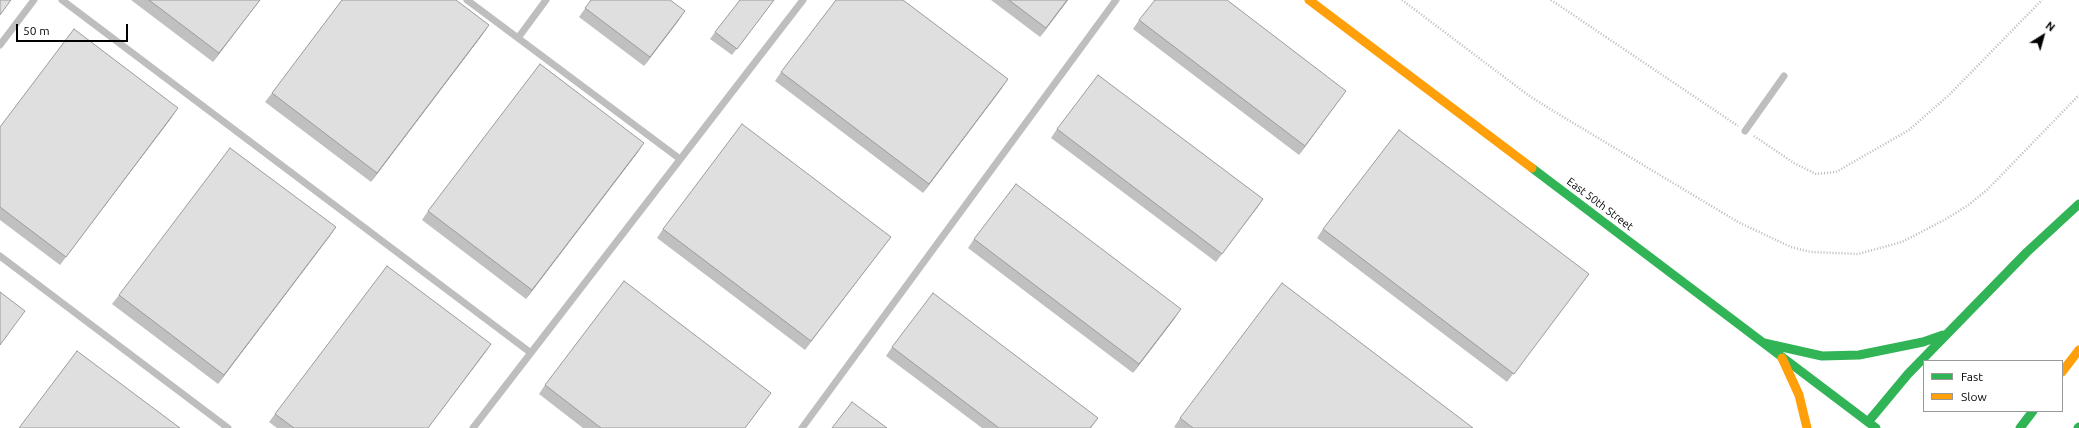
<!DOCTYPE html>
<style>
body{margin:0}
#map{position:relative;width:2079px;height:428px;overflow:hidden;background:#fff;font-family:Ubuntu,sans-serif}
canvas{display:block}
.legend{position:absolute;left:1923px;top:360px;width:140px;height:52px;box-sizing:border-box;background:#fff;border:1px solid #999;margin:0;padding:5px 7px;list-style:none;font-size:12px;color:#000}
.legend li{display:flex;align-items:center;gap:8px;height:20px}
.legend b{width:20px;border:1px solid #999}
.north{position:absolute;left:2023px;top:16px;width:40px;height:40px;-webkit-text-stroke:3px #fff;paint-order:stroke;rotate:37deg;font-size:11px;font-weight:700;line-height:16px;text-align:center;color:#000}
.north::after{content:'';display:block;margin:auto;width:14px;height:18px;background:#000;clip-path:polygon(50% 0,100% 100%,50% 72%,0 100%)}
.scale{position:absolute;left:16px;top:24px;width:112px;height:18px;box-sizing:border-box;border:2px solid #000;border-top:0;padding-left:5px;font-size:12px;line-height:14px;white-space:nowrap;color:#000;-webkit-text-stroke:3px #fff;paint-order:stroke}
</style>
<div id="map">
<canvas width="2079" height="428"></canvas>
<ul class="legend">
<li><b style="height:5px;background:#30b455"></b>Fast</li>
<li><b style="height:5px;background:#ff9f0a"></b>Slow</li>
</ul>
<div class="north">N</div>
<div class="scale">50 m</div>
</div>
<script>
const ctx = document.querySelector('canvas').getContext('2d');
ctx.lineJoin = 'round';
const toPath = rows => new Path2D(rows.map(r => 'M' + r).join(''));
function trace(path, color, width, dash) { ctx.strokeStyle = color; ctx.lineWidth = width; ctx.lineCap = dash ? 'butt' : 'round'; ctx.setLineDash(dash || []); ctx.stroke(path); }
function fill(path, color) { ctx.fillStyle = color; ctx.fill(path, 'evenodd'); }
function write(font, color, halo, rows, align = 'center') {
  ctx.font = font + ' Ubuntu,sans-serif'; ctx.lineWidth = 3; ctx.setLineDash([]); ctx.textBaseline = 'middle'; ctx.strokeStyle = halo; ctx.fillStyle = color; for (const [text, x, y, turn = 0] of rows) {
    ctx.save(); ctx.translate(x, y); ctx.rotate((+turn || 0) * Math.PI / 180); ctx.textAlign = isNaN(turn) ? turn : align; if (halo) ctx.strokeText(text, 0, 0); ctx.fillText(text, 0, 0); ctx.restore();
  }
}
const path = toPath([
 [1402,0,1528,95,1550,109,1738,222,1791,247,1811,252,1858,254,1902,242,1946,219,1967,206,1987,190,2079,95],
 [1551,0,1738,126],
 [1754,136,1794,163,1816,174,1836,172,1909,130,1949,95,2042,0]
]);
const lane = toPath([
 [62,0,531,353],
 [467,0,680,159],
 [518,38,546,0],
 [0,45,34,0],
 [1745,131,1784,76],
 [0,256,228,428],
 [473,428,803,0],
 [802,428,1116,0]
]);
const fast = toPath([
 [1532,168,1876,428],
 [1764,343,1822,356,1859,355,1923,342,1943,335],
 [1868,422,1908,374,2027,252,2079,204],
 [2020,428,2033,411],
 [2078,428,2079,427]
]);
const slow = toPath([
 [1309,0,1532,168],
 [1782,358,1799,395,1807,428],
 [2062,372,2079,350]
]);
const wall = toPath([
 [131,0,260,0,213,62],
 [591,0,679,20,644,66,579,17],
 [774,0,732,55,710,39,715,32],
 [991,0,1068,0,1040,37],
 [1139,20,1340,99,1299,155,1133,29],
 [483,34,371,182,265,102,272,93],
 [781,72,1002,88,923,193,775,81],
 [172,117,60,265,0,220,0,127],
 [1057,129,1263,199,1216,262,1051,138],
 [638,152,526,299,422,220,428,211],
 [336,227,218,384,112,304,119,295],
 [663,229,891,237,805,350,657,238],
 [1323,229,1589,274,1507,382,1317,238],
 [974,239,1175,318,1133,373,968,248],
 [491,344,428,428,277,428,269,422,275,414],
 [892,347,1098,418,1091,428,982,428,886,356],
 [545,385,765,401,745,428,583,428,539,394],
 [1180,418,1473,428,1176,428,1174,427]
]);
const shadedWall = toPath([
 [260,0,213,62,219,53],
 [1067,0,1068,0,1040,37,1046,28],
 [685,11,679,20,644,66,650,57],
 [489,25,483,34,371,182,377,173],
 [1008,79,1002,88,923,193,929,184],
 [1346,91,1340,99,1299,155,1305,146],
 [178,108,172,117,60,265,66,257],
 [644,143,638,152,526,299,532,290],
 [1263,199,1257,208,1216,262,1222,254],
 [336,227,330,236,218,384,224,375],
 [1181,309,1175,318,1133,373,1139,364],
 [491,344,485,353,428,428]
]);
const building = toPath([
 [0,0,11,0,0,15,0,0],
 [149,0,260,0,219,53,149,0],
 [342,0,456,0,489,25,377,173,272,93,342,0],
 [591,0,670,0,685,11,650,57,585,8,591,0],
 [740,0,774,0,737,49,715,32,740,0],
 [836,0,903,0,1008,79,929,184,781,72,836,0],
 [1009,0,1067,0,1046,28,1009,0],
 [1155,0,1227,0,1346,91,1305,146,1139,20,1155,0],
 [74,29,178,108,66,257,0,207,0,127,74,29],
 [540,64,644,143,532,290,428,211,540,64],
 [1098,75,1263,199,1222,254,1057,129,1098,75],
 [742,124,891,237,811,341,663,229,742,124],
 [1399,130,1589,274,1514,374,1323,229,1399,130],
 [230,148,336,227,224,375,119,295,230,148],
 [1016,184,1181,309,1139,364,974,239,1016,184],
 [387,266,491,344,428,428,294,428,275,414,387,266],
 [624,281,771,393,745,428,601,428,545,385,624,281],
 [1282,283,1473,428,1193,428,1180,418,1282,283],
 [0,292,25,311,0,345,0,292],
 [933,293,1098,418,1090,428,999,428,892,347,933,293],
 [77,351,180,428,19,428,77,351],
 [852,402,887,428,832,428,852,402]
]);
const streetNames = [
 ["East 50th Street",1600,204,37]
];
trace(path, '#b9b9b9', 2.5, [1, 2]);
trace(lane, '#bebebe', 7);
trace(fast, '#30b455', 9);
trace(slow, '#ff9f0a', 9);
fill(wall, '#c0c0c0');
fill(shadedWall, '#9c9c9c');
fill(building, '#dfdfdf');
trace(building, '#9c9c9c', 1);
write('11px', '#000', '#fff', streetNames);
</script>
